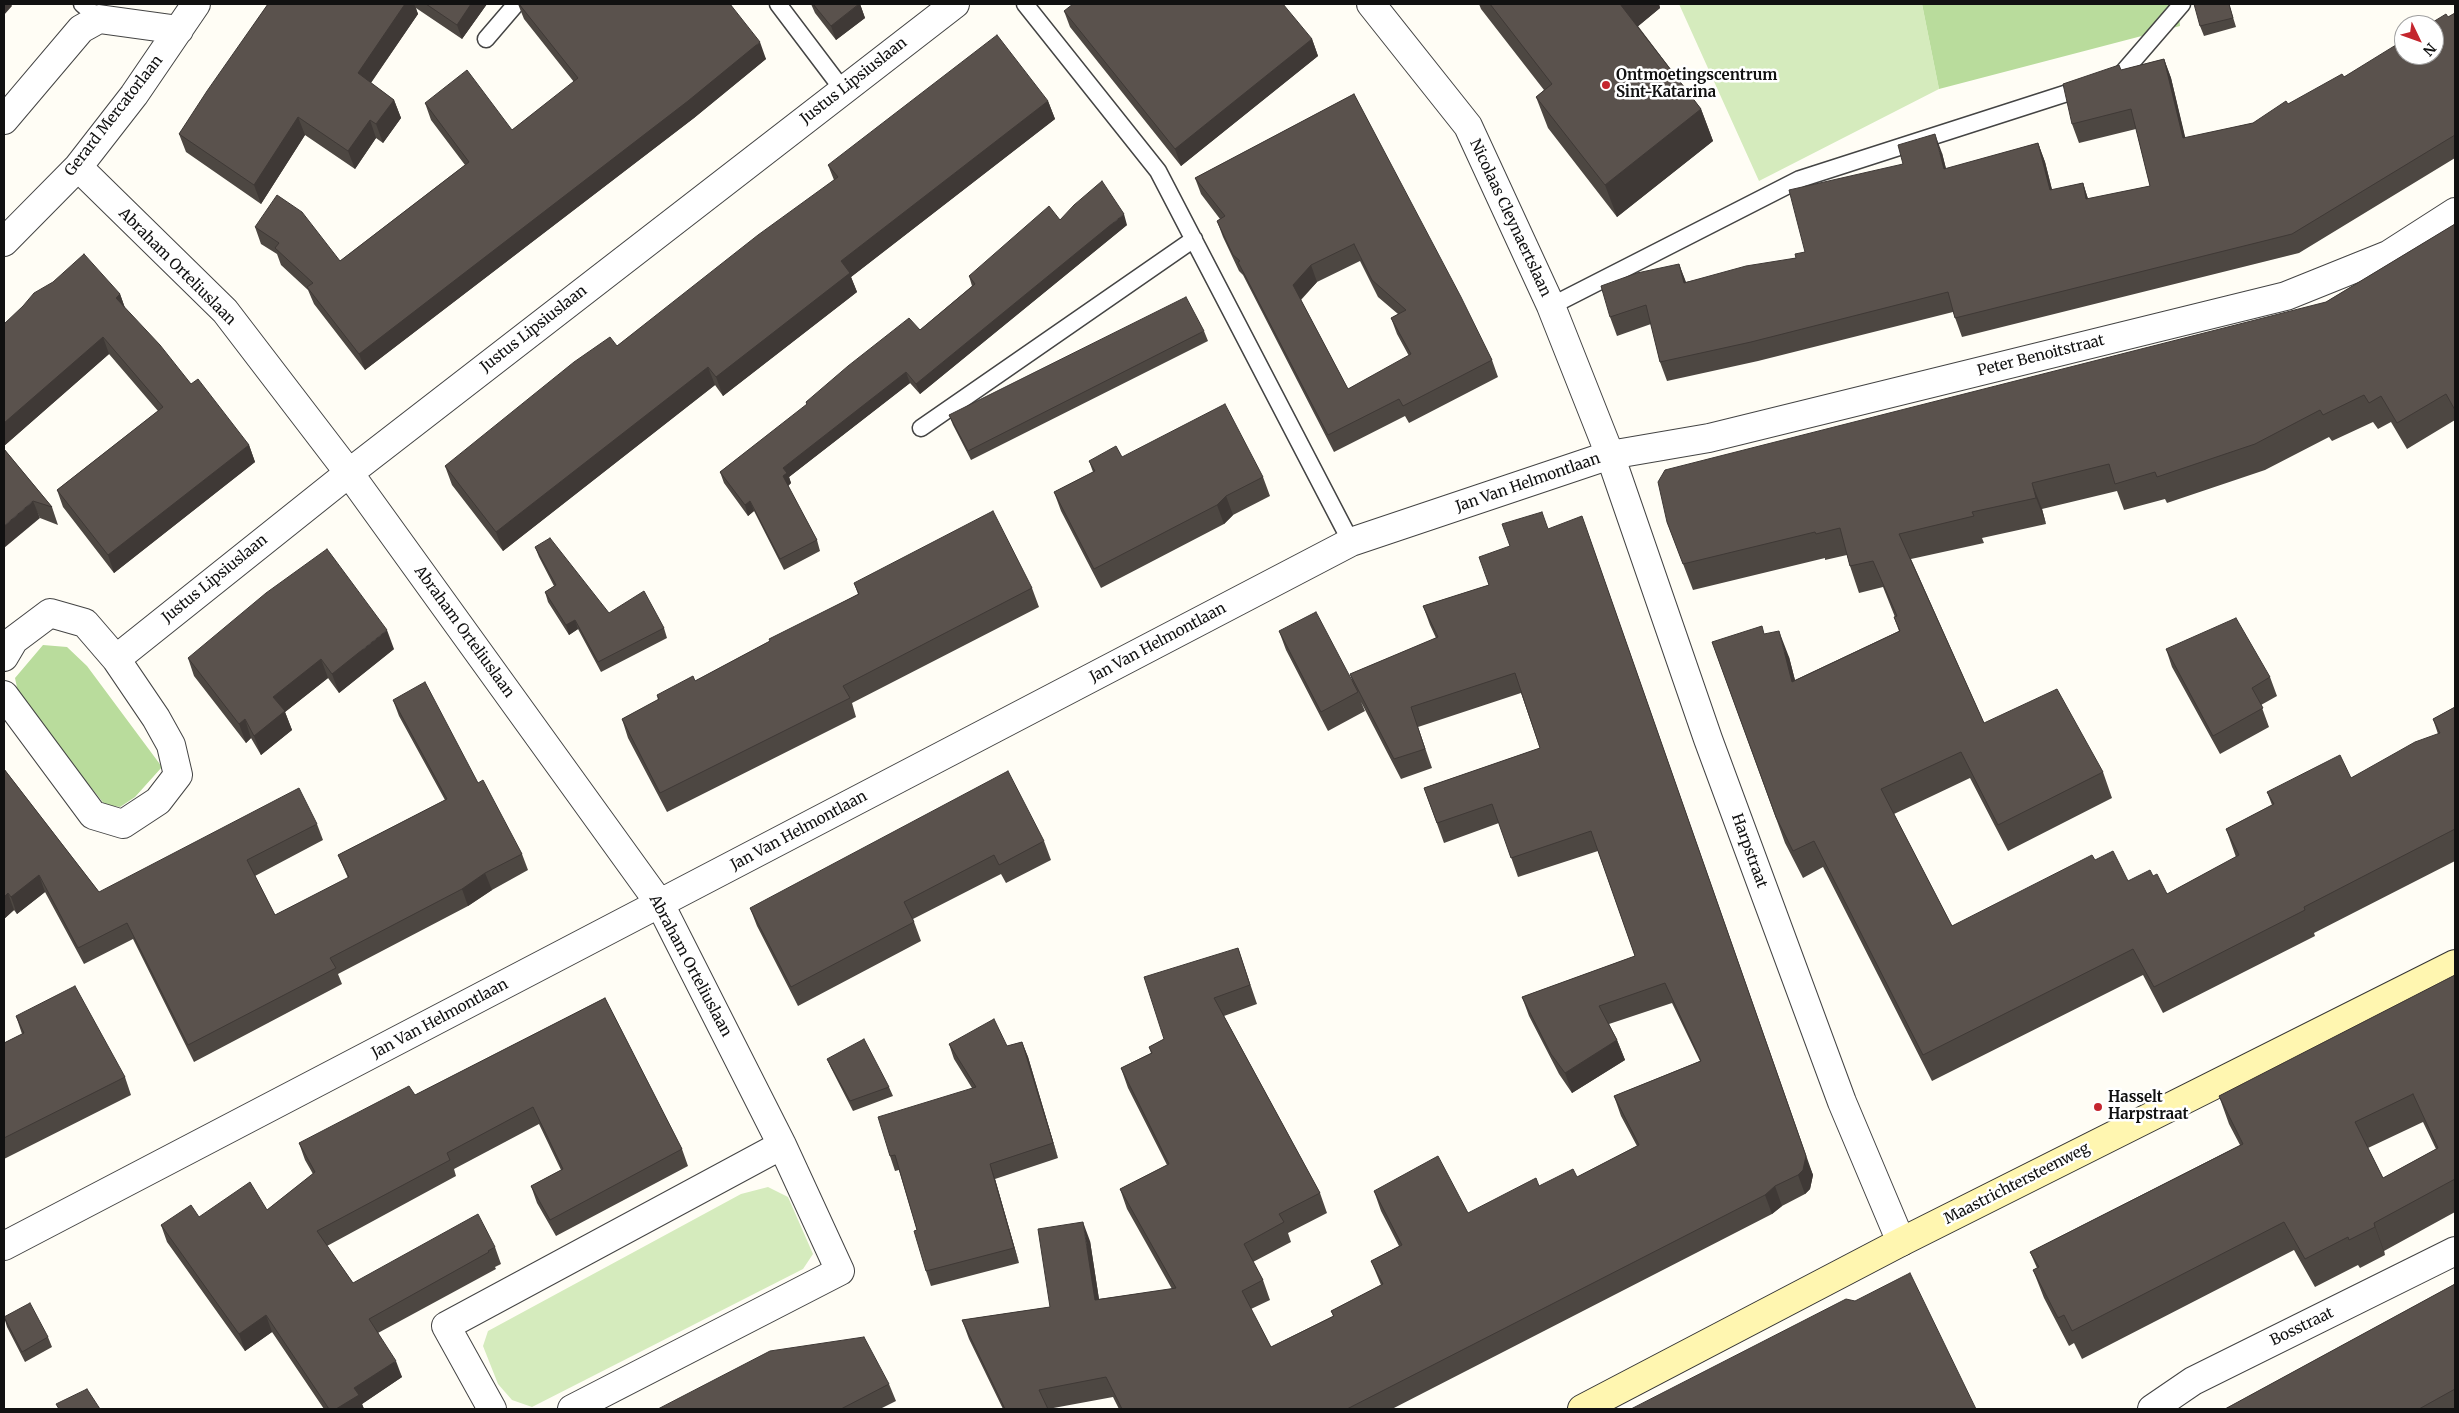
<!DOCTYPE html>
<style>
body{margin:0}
#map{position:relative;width:2459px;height:1413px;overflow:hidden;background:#fffdf5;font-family:Merriweather,serif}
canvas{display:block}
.frame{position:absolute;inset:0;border:5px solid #111;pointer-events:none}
.north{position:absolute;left:2394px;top:15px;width:50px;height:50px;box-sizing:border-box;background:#fff;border:1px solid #a0a0a0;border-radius:50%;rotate:132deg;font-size:14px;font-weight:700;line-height:20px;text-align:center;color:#111}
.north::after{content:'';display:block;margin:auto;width:18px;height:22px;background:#c4262e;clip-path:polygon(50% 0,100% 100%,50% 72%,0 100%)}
</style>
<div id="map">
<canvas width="2459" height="1413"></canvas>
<div class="frame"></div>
<div class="north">N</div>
</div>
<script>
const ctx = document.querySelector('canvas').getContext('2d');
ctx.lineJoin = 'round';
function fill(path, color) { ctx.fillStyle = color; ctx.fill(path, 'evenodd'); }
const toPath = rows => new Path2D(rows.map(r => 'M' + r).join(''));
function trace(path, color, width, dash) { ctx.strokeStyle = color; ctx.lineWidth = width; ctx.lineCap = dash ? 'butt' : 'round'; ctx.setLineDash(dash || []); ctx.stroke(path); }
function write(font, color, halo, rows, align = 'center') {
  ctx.font = font + ' Merriweather,serif'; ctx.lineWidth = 5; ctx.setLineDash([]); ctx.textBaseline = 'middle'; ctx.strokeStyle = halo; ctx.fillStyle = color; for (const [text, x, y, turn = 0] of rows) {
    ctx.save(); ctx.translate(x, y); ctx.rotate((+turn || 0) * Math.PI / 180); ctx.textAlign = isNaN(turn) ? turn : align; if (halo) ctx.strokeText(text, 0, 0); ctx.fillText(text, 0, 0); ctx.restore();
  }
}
const green = toPath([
 [1679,4,1922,4,1939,89,1759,181],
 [768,1187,788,1197,813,1254,803,1269,532,1407,512,1400,498,1384,483,1346,488,1331,741,1194]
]);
const forest = toPath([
 [1922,4,2178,4,2180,26,1939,89],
 [43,645,67,647,87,666,162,767,135,797,120,807,105,805,19,697,15,678]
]);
const lane = toPath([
 [82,4,99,19],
 [778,4,843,90],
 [1025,4,1158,171,1351,542],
 [486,39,516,4],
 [2110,80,2119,77,2182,4],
 [1551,306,1800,179,2086,87],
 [921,428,1194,239]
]);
const street = toPath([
 [1371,4,1468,126,1551,306,1610,455,1708,739,1842,1102,1901,1242],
 [4,120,81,29,99,19,179,30],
 [78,167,225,311,349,473,660,904,782,1145,840,1271,572,1409],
 [4,242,78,167,134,95,196,4],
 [4,657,14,640,50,613,85,623,116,659,156,718,171,745,178,775,158,801,123,824,93,815,4,695],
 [116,659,349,473,955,4],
 [4,1246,1351,542,1610,455,1709,438,2286,296,2388,255,2455,212],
 [492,1409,446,1326,782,1145],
 [2152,1409,2193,1381,2455,1251]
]);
const secondary = toPath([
 [1582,1409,1901,1242,2455,964]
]);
const wall = toPath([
 [268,4,487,4,462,39,416,8,418,14,371,83,394,100,401,118,383,143,376,138,355,169,305,135,261,204,186,152,179,134],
 [518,4,730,4,766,59,694,118,365,370,314,304,308,290,281,265,277,254,261,244,255,227,340,261,465,165,431,120,425,103,512,130,574,82,524,19],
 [811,4,860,4,865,18,836,40,815,13],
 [1479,4,1659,4,1660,8,1638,26,1701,109,1713,141,1617,217,1548,128,1536,97,1544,90,1481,9],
 [2229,4,2236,27,2204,36,2200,26],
 [1064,11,1312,39,1318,56,1181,166,1070,27],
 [2455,13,2455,158,2299,253,1962,337,1953,312,1758,361,1667,381,1660,362,1651,324,1617,336,1610,317,1679,264,1686,282,1796,258,1805,252,1903,164,1942,153,1946,169,2038,143,2045,162,2052,190,2083,183,2088,199,2150,186,2136,129,2079,143,2072,124,2121,70,2164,59,2171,78,2185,138,2253,123,2288,104,2344,77],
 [1354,94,1492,360,1498,377,1409,423,1405,416,1334,452,1243,275,1239,271,1223,237,1217,221,1220,219,1201,194,1195,178],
 [1360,261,1378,297,1398,314,1391,318,1397,334,1409,356,1348,389,1301,300,1317,282],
 [1048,101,1055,119,851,277,857,292,723,396,715,385,503,551,452,485,445,466,617,346,834,180,828,165],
 [1060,220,1127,225,920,394,910,383,789,477,791,483,788,486,817,540,820,551,784,570,754,511,748,516,724,483,720,472,807,405,806,402,920,330,972,286,969,276],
 [2455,224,2455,420,2407,449,2391,422,2378,429,2373,422,2332,441,2329,437,2265,470,2167,503,2165,499,2124,510,2117,491,2042,509,2046,524,1982,538,1984,543,1911,559,1984,723,2103,772,2112,798,2008,851,1970,778,1894,814,1952,926,2095,860,2128,881,2153,876,2167,894,2236,857,2226,829,2272,805,2267,792,2351,778,2438,734,2433,719,2455,707,2455,861,2314,933,2315,936,2163,1013,2143,975,1932,1081,1823,867,1803,878,1785,843,1712,642,1765,634,1789,657,1795,680,1899,631,1894,617,1895,617,1883,587,1859,593,1850,566,1847,555,1825,560,1825,558,1693,590,1667,522,2326,302],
 [120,294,125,308,191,384,249,445,255,462,114,573,63,507,57,490,158,411,109,354,4,446,4,324],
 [1204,331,1208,341,971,460,953,425,949,415],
 [4,449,52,507,58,525,40,518],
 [1122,457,1263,477,1270,496,1233,515,1224,524,1101,588,1061,511,1054,492,1093,472,1089,461],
 [1548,529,1813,1175,1810,1189,1805,1194,1782,1206,1772,1214,1392,1409,1119,1409,1113,1397,1048,1409,1003,1409,969,1339,962,1320,1050,1307,1090,1241,1099,1299,1172,1289,1127,1209,1120,1189,1167,1165,1128,1088,1121,1068,1151,1053,1149,1047,1164,1039,1238,948,1257,1004,1224,1016,1320,1193,1327,1213,1288,1233,1291,1242,1253,1262,1263,1280,1270,1300,1251,1309,1271,1347,1333,1316,1331,1311,1381,1285,1371,1261,1399,1246,1381,1211,1374,1191,1468,1213,1539,1186,1577,1177,1637,1146,1621,1116,1614,1096,1700,1061,1672,1003,1609,1024,1617,1040,1625,1060,1572,1093,1559,1074,1529,1016,1522,997,1635,956,1598,851,1518,877,1499,823,1444,843,1424,788,1540,748,1521,693,1418,727,1432,768,1401,779,1361,702,1365,711,1328,731,1286,650,1279,631,1353,684,1350,674,1436,638,1430,625,1423,606,1489,585,1510,546],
 [535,547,609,613,664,628,667,638,601,672,578,629,569,635,548,602,545,592,554,586,539,557],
 [854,583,1032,588,1039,607,852,703,856,717,667,812,628,738,622,719,658,700,657,695,695,681,858,594],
 [394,649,339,693,328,678,285,712,292,730,261,755,251,738,246,743,194,676,188,658],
 [2166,649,2270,677,2277,696,2261,705,2269,727,2220,754,2172,667],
 [393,700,478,783,522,854,528,870,492,890,468,906,338,974,342,984,194,1062,133,939,84,964,45,892,17,914,14,910,4,919,4,769,99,892,317,824,323,840,255,876,275,915,348,878,338,855,445,800,399,716],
 [1044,841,1051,860,1006,883,1001,874,913,919,921,941,798,1006,757,926,750,908],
 [2455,975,2455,1212,2384,1251,2385,1255,2360,1268,2358,1265,2315,1287,2294,1250,2082,1359,2074,1343,2069,1346,2044,1298,2033,1270,2037,1268,2030,1252,2240,1145,2229,1124,2219,1096],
 [2423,1122,2436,1149,2383,1178,2368,1148],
 [605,998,682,1149,688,1166,556,1236,537,1203,531,1186,561,1170,539,1124,454,1169,456,1176,327,1246,353,1283,495,1247,501,1264,495,1267,496,1269,378,1333,402,1377,362,1404,364,1409,324,1409,272,1332,245,1351,167,1242,161,1225,199,1217,267,1210,313,1174,305,1160,299,1143,415,1095],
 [16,1016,125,1077,131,1095,4,1159,4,1043,22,1034],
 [1022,1042,1028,1057,1058,1158,995,1179,1019,1263,931,1286,926,1271,917,1230,899,1170,895,1171,890,1156,972,1088,954,1059,949,1044,1007,1046],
 [827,1059,889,1087,893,1096,853,1111,831,1068],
 [2455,1284,2455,1409,2225,1409],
 [4,1317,48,1337,52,1347,25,1362,7,1327],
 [889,1384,896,1401,880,1409,658,1409]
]);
const shadedWall = toPath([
 [4,4,11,4,12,6,4,15],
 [405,4,414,4,418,14,365,91,358,73],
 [471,4,487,4,462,39,457,25],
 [860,4,865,18,836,40,831,26],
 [1619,4,1659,4,1660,8,1630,33],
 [1312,39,1318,56,1181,166,1175,149],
 [760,42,766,59,694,118,365,370,359,354],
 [2164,59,2171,78,2190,157,2183,138],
 [394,100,401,118,383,143,376,124],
 [1048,101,1055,119,851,277,857,292,723,396,716,377,841,261],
 [1701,109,1713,141,1617,217,1605,185],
 [298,117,305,135,261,204,254,185],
 [370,120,376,138,355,169,348,151],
 [1935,134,1942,153,1951,188,1944,169],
 [2038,143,2045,162,2057,209,2050,190],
 [2083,183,2089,202,2086,199],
 [1124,214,1127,225,920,394,916,384],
 [1679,264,1686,283,1684,283],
 [1311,265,1317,282,1299,301,1293,285],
 [120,294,126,311,116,298],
 [103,337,109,354,4,446,4,423],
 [708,367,715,385,503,551,496,532],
 [906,372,910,383,789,477,791,483,787,487,783,476,783,468],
 [249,445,255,462,114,573,108,555],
 [2032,483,2042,509,2046,524,2036,498],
 [1226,496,1233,515,1224,524,1217,505],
 [33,501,40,518,4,548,4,526],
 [750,501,754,511,748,516,745,505],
 [1582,516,1813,1175,1810,1189,1805,1194,1798,1175],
 [575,620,578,629,569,635,566,625],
 [387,630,394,649,339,693,332,674],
 [1779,631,1789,657,1802,708,1792,682],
 [321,659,328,678,285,712,292,730,261,755,254,736,273,697],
 [245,719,251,738,246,743,239,724],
 [485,873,492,890,468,906,462,889],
 [39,875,45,892,17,914,11,897],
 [8,893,14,910,4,919,4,897],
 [1617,1040,1625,1060,1572,1093,1565,1073],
 [1022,1042,1028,1057,1058,1158,1053,1143],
 [990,1164,995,1179,1019,1263,1014,1248],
 [1775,1186,1782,1206,1772,1214,1765,1195],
 [1083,1222,1090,1241,1102,1319,1095,1300],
 [2374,1223,2384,1251,2385,1255,2375,1227],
 [266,1315,272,1332,245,1351,239,1334],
 [396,1361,402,1377,362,1404,364,1409,336,1409,354,1388]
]);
const building = toPath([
 [268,4,405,4,358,73,394,100,376,124,370,120,348,151,298,117,254,185,179,134,207,91,268,4],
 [426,4,471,4,457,25,426,4],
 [519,4,730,4,760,42,688,101,359,354,307,287,313,283,275,248,279,243,255,227,277,195,302,212,340,261,469,162,425,103,467,70,512,130,578,78,519,4],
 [813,4,859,4,831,26,813,4],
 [1073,4,1283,4,1312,39,1175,149,1064,11,1073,4],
 [1490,4,1620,4,1701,109,1605,185,1536,97,1552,84,1490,4],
 [2194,4,2229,4,2233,18,2200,26,2194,4],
 [2455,13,2455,135,2292,234,1955,318,1948,292,1751,342,1660,362,1646,305,1610,317,1601,286,1637,273,1679,264,1684,283,1746,266,1796,258,1795,254,1805,252,1789,190,1903,164,1898,145,1935,134,1944,169,2038,143,2050,190,2083,183,2086,199,2150,186,2131,109,2072,124,2063,84,2119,65,2121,70,2164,59,2183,138,2253,123,2286,101,2288,104,2342,74,2344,77,2404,40,2404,55,2434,55,2434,25,2428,25,2446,14,2448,17,2455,13],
 [997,35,1048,101,841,261,850,273,716,377,708,367,496,532,445,466,574,362,610,337,617,346,758,235,838,177,828,165,997,35],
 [1354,94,1461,297,1492,360,1403,406,1399,399,1328,435,1238,262,1240,261,1233,255,1217,221,1225,216,1195,178,1354,94],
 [1354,244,1372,280,1406,310,1391,318,1411,354,1348,389,1293,285,1311,265,1354,244],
 [1102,181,1124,214,916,384,906,372,783,468,787,473,783,476,817,540,780,559,750,501,745,505,720,472,807,404,806,402,848,366,909,318,920,330,975,284,969,276,1049,206,1060,220,1074,205,1102,181],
 [2455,224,2455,410,2446,394,2397,423,2381,396,2369,403,2364,395,2323,415,2320,410,2255,444,2157,477,2155,472,2115,484,2109,464,2032,483,2036,498,1972,512,1974,516,1899,534,1984,723,2057,689,2103,772,1998,825,1961,752,1881,789,1952,926,2092,855,2095,860,2113,851,2128,881,2150,870,2153,876,2157,874,2167,894,2239,855,2226,829,2274,804,2267,792,2340,755,2351,778,2415,742,2440,733,2433,719,2455,707,2455,829,2304,907,2305,910,2154,987,2133,949,1923,1055,1814,841,1793,851,1776,817,1712,642,1762,626,1764,634,1779,631,1792,682,1900,631,1894,617,1897,616,1873,561,1850,566,1840,528,1816,534,1815,532,1683,564,1667,522,1658,482,1665,470,2326,302,2455,224],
 [84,254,120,294,116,298,160,345,191,384,198,379,249,445,108,555,57,490,163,407,103,337,4,423,4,324,23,306,34,293,53,282,84,254],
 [1186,297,1204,331,968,451,949,415,1186,297],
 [1225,404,1263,477,1226,496,1217,505,1094,569,1054,492,1095,471,1089,461,1116,446,1122,457,1225,404],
 [4,449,52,507,33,501,4,526,4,449],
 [993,511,1032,588,843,686,850,698,660,793,622,719,659,699,657,695,693,676,695,681,770,641,769,639,859,594,854,583,993,511],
 [1542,512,1548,529,1582,516,1806,1156,1803,1170,1798,1175,1775,1186,1765,1195,1347,1409,1122,1409,1106,1377,1039,1390,1048,1409,1005,1409,962,1320,1050,1307,1038,1229,1083,1222,1095,1300,1176,1288,1120,1189,1169,1164,1121,1068,1152,1053,1149,1047,1164,1039,1144,977,1238,948,1250,985,1214,998,1320,1193,1279,1214,1284,1222,1244,1244,1263,1280,1242,1291,1271,1347,1334,1316,1331,1311,1383,1284,1371,1261,1402,1245,1374,1191,1438,1156,1468,1213,1536,1178,1539,1186,1573,1169,1577,1177,1639,1145,1614,1096,1701,1061,1665,983,1599,1006,1617,1040,1565,1073,1551,1054,1522,997,1635,956,1591,831,1511,858,1492,804,1437,823,1424,788,1540,748,1515,673,1411,707,1425,749,1394,759,1350,674,1438,637,1423,606,1489,585,1479,557,1510,546,1502,524,1542,512],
 [550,538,609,613,644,591,664,628,598,662,575,620,566,625,545,592,556,585,535,547,550,538],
 [327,549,387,630,332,674,321,659,273,697,285,711,254,736,245,719,239,724,188,658,266,593,327,549],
 [1316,612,1358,692,1321,712,1279,631,1316,612],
 [2236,618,2270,677,2252,688,2263,708,2213,736,2166,649,2236,618],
 [425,682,478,783,483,780,522,854,485,873,462,889,330,958,336,968,188,1045,127,923,78,948,39,875,11,897,8,893,4,897,4,769,99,892,299,788,317,824,247,860,275,915,349,877,338,855,447,799,393,700,425,682],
 [1008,771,1044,841,999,865,994,855,904,902,914,922,791,987,750,908,1008,771],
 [2455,975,2455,1179,2374,1223,2375,1227,2349,1240,2348,1237,2305,1259,2284,1222,2072,1331,2064,1315,2058,1318,2033,1270,2039,1267,2030,1252,2243,1144,2219,1096,2455,975],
 [2413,1094,2438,1148,2383,1178,2355,1122,2413,1094],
 [75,986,125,1077,4,1138,4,1043,24,1033,16,1016,75,986],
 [605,998,682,1149,550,1220,531,1186,563,1169,533,1107,447,1153,450,1160,317,1231,353,1283,478,1214,495,1247,488,1251,489,1252,369,1319,396,1361,354,1388,359,1395,336,1409,329,1409,266,1315,239,1334,161,1225,191,1205,199,1217,250,1182,267,1210,315,1172,299,1143,409,1086,415,1095,605,998],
 [994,1019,1007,1046,1022,1042,1053,1143,990,1164,1014,1248,926,1271,914,1231,917,1230,895,1155,890,1156,878,1117,976,1087,949,1044,994,1019],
 [864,1039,889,1087,850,1101,827,1059,864,1039],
 [1910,1273,1976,1409,1631,1409,1846,1299,1855,1301,1910,1273],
 [2455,1284,2455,1389,2419,1409,2225,1409,2455,1284],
 [30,1303,48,1337,22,1352,4,1317,30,1303],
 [864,1337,889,1384,841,1409,658,1409,770,1351,864,1337],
 [87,1389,100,1409,59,1409,56,1404,87,1389]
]);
const markers = [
 [1606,85,5,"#c4262e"],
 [2098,1107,5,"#c4262e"]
];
const poiNames = [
 ["Ontmoetingscentrum",1616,76],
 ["Sint-Katarina",1616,93],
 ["Hasselt",2108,1098],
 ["Harpstraat",2108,1115]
];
const streetNames = [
 ["Justus Lipsiuslaan",854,81,-38],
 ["Gerard Mercatorlaan",114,116,-52],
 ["Nicolaas Cleynaertslaan",1510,218,65],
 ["Abraham Orteliuslaan",177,267,45],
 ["Justus Lipsiuslaan",534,329,-38],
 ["Peter Benoitstraat",2041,356,-14],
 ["Jan Van Helmontlaan",1528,483,-19],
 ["Justus Lipsiuslaan",215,579,-39],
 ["Abraham Orteliuslaan",464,632,54],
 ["Jan Van Helmontlaan",1158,643,-28],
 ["Jan Van Helmontlaan",799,831,-28],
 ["Harpstraat",1749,851,70],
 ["Abraham Orteliuslaan",690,966,62],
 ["Jan Van Helmontlaan",440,1019,-28],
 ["Maastrichtersteenweg",2017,1184,-27],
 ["Bosstraat",2302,1327,-26]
];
fill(green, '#d5ebbd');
fill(forest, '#b9dc9c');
trace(lane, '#444', 19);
trace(street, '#444', 30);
trace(secondary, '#333', 30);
trace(lane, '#fff', 16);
trace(street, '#fff', 28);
trace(secondary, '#fff6b0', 28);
fill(wall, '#4d4742');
fill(shadedWall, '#3f3936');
fill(building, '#5a524d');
trace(building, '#3f3936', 1);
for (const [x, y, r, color] of markers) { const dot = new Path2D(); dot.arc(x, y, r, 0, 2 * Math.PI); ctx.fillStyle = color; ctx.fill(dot); trace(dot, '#fff', 2); }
write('bold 15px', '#111', '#fff', poiNames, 'left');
write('15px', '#111', '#fff', streetNames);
</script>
